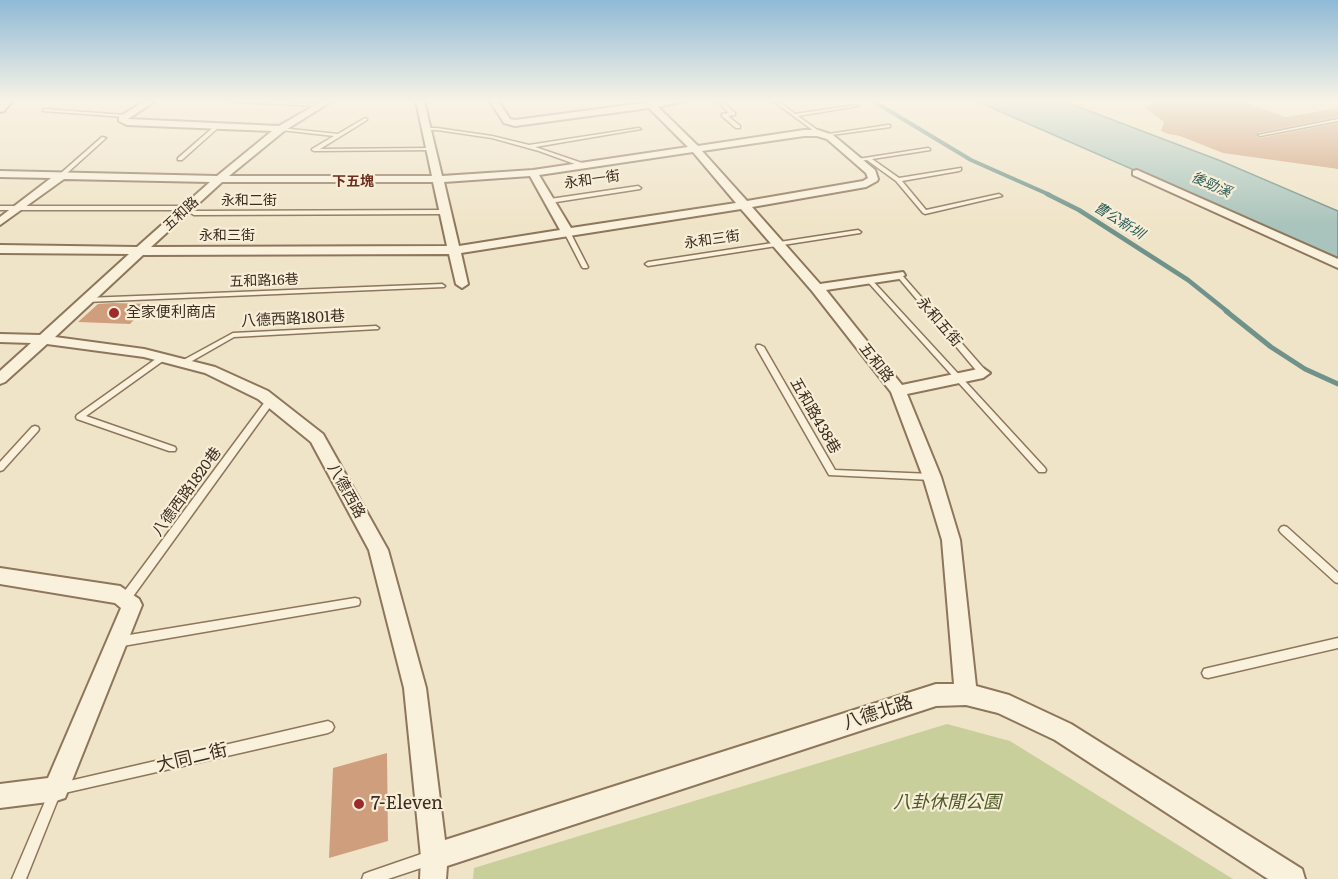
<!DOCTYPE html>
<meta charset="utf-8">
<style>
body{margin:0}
canvas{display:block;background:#f0e4c8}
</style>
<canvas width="1338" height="879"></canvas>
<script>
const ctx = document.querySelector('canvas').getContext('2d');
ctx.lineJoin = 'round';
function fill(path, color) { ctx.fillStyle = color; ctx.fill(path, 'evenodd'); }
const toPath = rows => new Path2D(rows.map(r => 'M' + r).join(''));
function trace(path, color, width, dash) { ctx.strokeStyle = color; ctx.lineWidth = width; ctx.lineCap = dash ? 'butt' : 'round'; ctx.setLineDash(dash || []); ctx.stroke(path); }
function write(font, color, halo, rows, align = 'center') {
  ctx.font = font + ' Literata,"Noto Sans TC",serif'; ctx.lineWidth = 4.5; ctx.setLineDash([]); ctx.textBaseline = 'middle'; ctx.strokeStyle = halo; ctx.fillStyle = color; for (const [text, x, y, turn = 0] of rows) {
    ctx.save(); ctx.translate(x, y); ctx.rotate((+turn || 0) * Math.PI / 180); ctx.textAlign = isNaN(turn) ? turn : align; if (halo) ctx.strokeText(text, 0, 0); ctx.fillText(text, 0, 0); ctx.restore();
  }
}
const green = toPath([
 [947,724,1010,741,1233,879,473,879,474,868]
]);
const water = toPath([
 [976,101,1063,101,1221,161,1338,211,1338,259,976,101]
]);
const streamFar2 = toPath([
 [873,101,971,160,1050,195]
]);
const streamFar1 = toPath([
 [1047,194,1079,210,1188,280,1228,312]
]);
const stream = toPath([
 [1226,311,1271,347,1305,369,1338,384]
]);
const building = toPath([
 [1163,101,1242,101,1285,117,1338,108,1338,117,1258,133,1256,136,1260,138,1338,123,1338,169,1223,153,1180,136,1168,134,1161,131,1164,122,1144,107],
 [98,304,113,303,149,304,130,324,78,322],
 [387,753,388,841,329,858,333,768]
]);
const lane = toPath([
 [230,101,262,101,320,104,322,105,320,106,232,102,230,101],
 [717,101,722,101,735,113,735,115,728,116,740,126,740,128,736,128,722,116,722,114,729,113,717,101],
 [773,101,778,101,795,114,856,105,858,106,798,116,820,132,820,133,818,134,773,101],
 [45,109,125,115,127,116,125,117,43,111,43,110,45,109],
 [365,118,367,119,367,120,320,149,431,148,433,149,431,150,314,151,312,150,312,149,334,136,281,130,279,129,281,128,338,134,365,118],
 [1338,119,1338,121,1260,136,1258,135,1338,119],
 [216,125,220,126,182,160,178,160,178,158,216,125],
 [888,125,890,125,890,127,824,136,822,135,888,125],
 [427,128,437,128,492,136,529,145,639,128,641,129,535,147,588,165,588,167,586,168,539,151,492,138,437,130,425,130,425,129,427,128],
 [102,137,106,138,65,175,61,175,61,173,102,137],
 [928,148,930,149,930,150,872,159,899,178,961,168,961,170,959,171,902,181,926,210,999,194,1002,196,925,214,923,213,896,181,867,160,858,161,856,160,858,159,928,148],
 [638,186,641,188,640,189,550,203,547,201,550,199,638,186],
 [0,206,187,206,195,211,444,210,447,212,444,214,194,215,186,210,0,210,0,206],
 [567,230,570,232,588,267,587,268,583,268,582,267,564,232,567,230],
 [858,230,861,232,860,233,648,266,645,264,648,262,858,230],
 [899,273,901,274,986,371,987,373,986,375,980,375,897,276,896,275,899,273],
 [869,278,871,279,1045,468,1046,470,1045,472,1039,472,867,281,866,280,869,278],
 [442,284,445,286,444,287,86,302,83,300,86,298,442,284],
 [376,326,379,328,378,329,234,337,185,365,179,365,178,363,233,333,376,326],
 [757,345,760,345,764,347,835,470,932,474,935,475,936,477,935,479,932,480,829,475,756,347,757,345],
 [160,356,166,356,167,358,86,416,175,447,176,449,175,451,169,451,77,419,76,417,77,415,160,356],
 [270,398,274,401,273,403,129,602,125,603,121,602,120,599,121,596,267,399,270,398],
 [35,426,38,427,39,429,38,431,3,470,0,471,0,462,32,427,35,426],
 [1284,526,1287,527,1338,573,1338,583,1335,582,1281,533,1279,530,1281,527,1284,526],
 [355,598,359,599,360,602,359,605,355,606,117,647,113,645,112,642,113,639,117,637,355,598],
 [1338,638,1338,648,1208,678,1204,677,1202,673,1204,669,1208,668,1338,638],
 [328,721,332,723,334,727,332,731,328,733,60,794,26,879,12,879,52,785,328,721],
 [430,851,435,853,437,858,435,863,430,865,388,879,362,879,364,874,369,872,430,851]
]);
const street = toPath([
 [145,101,155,101,128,119,279,126,322,101,332,101,284,131,229,176,432,176,416,101,424,101,442,176,533,170,688,147,649,108,515,126,504,123,490,101,498,101,510,119,515,120,644,103,643,101,685,101,658,107,698,146,804,130,818,130,833,135,875,170,878,179,877,181,866,187,752,207,820,284,903,272,905,275,899,279,826,290,902,385,983,368,990,373,983,378,907,394,941,477,960,540,976,686,1009,695,1071,724,1302,869,1305,879,1268,879,1055,740,998,713,966,705,936,706,447,866,446,879,420,879,421,857,404,688,369,550,311,442,258,399,205,373,144,357,47,344,5,382,0,384,0,371,31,343,0,342,0,334,40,335,129,254,0,253,0,245,137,247,210,182,64,179,0,225,0,217,51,178,0,177,0,171,217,176,272,131,127,125,119,121,119,117,145,101],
 [804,136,817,136,827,139,866,173,868,178,863,181,747,201,702,151,804,136],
 [693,152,736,203,571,228,539,175,693,152],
 [530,176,560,230,459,246,444,182,530,176],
 [222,182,433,182,447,246,151,247,222,182],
 [741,209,812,291,891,392,923,477,942,540,954,684,936,684,445,840,426,688,388,550,323,434,268,391,215,367,144,349,55,337,143,255,449,254,456,284,462,288,468,284,461,253,741,209],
 [1137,170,1338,259,1338,268,1133,175,1133,171,1137,170],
 [0,568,120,586,139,599,142,605,65,798,56,801,0,808,0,784,48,778,121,608,115,603,0,584,0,568]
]);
const secondary = toPath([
 [0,101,12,101,4,111,0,112,0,101]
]);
const markers = [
 [114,313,6,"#9e2a2b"],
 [359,804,6,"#9e2a2b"]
];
const farStreetnames = [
 ["永和一街",592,180,-8],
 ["永和二街",249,201],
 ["五和路",181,214,-43],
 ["永和三街",227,236],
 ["永和三街",712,240,-8],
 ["五和路16巷",264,281,-2]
];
const farNeighbourhoodnames = [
 ["下五塊",353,182]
];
const farWaternames = [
 ["後勁溪",1211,185,24],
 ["曹公新圳",1119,221,32]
];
const poiNames = [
 ["全家便利商店",126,313]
];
const streetNames = [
 ["八德西路1801巷",293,319,-3],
 ["永和五街",939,322,49],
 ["五和路",876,363,52],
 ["五和路438巷",815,416,60],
 ["八德西路",346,491,61],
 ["八德西路1820巷",187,492,-54]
];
const nearStreetnames = [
 ["八德北路",878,713,-18],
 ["大同二街",192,758,-13]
];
const nearParknames = [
 ["八卦休閒公園",947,803]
];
const nearPoinames = [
 ["7-Eleven",371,804]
];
fill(green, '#c9cf9b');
fill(water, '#a9c4bc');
trace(water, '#6f938a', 1.5);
trace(streamFar2, '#6f938a', 4);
trace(streamFar1, '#6f938a', 4.5);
trace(stream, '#6f938a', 5);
fill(building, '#cf9f7d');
trace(lane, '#8d765c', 3);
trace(street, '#8d765c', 4);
trace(secondary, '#6f573f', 4);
fill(lane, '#faf1dc');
fill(street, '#faf1dc');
fill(secondary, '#faf1dc');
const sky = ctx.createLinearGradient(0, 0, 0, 224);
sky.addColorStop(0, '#8fbad6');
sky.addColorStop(0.45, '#f8f3e6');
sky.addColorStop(1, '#f8f3e600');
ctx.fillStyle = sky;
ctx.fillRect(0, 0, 1338, 224);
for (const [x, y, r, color] of markers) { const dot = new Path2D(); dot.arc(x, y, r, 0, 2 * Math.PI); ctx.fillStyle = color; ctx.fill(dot); trace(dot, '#f7eed8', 2); }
write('14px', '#3d2e20', '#f7eed8', farStreetnames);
write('bold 14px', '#6b2e1e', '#f7eed8', farNeighbourhoodnames);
write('italic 14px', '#2f5d5a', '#f7eed8', farWaternames);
write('15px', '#3d2e20', '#f7eed8', poiNames, 'left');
write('15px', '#3d2e20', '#f7eed8', streetNames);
write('18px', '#3d2e20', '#f7eed8', nearStreetnames);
write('italic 18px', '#4d5a26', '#f7eed8', nearParknames);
write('18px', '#3d2e20', '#f7eed8', nearPoinames, 'left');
</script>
